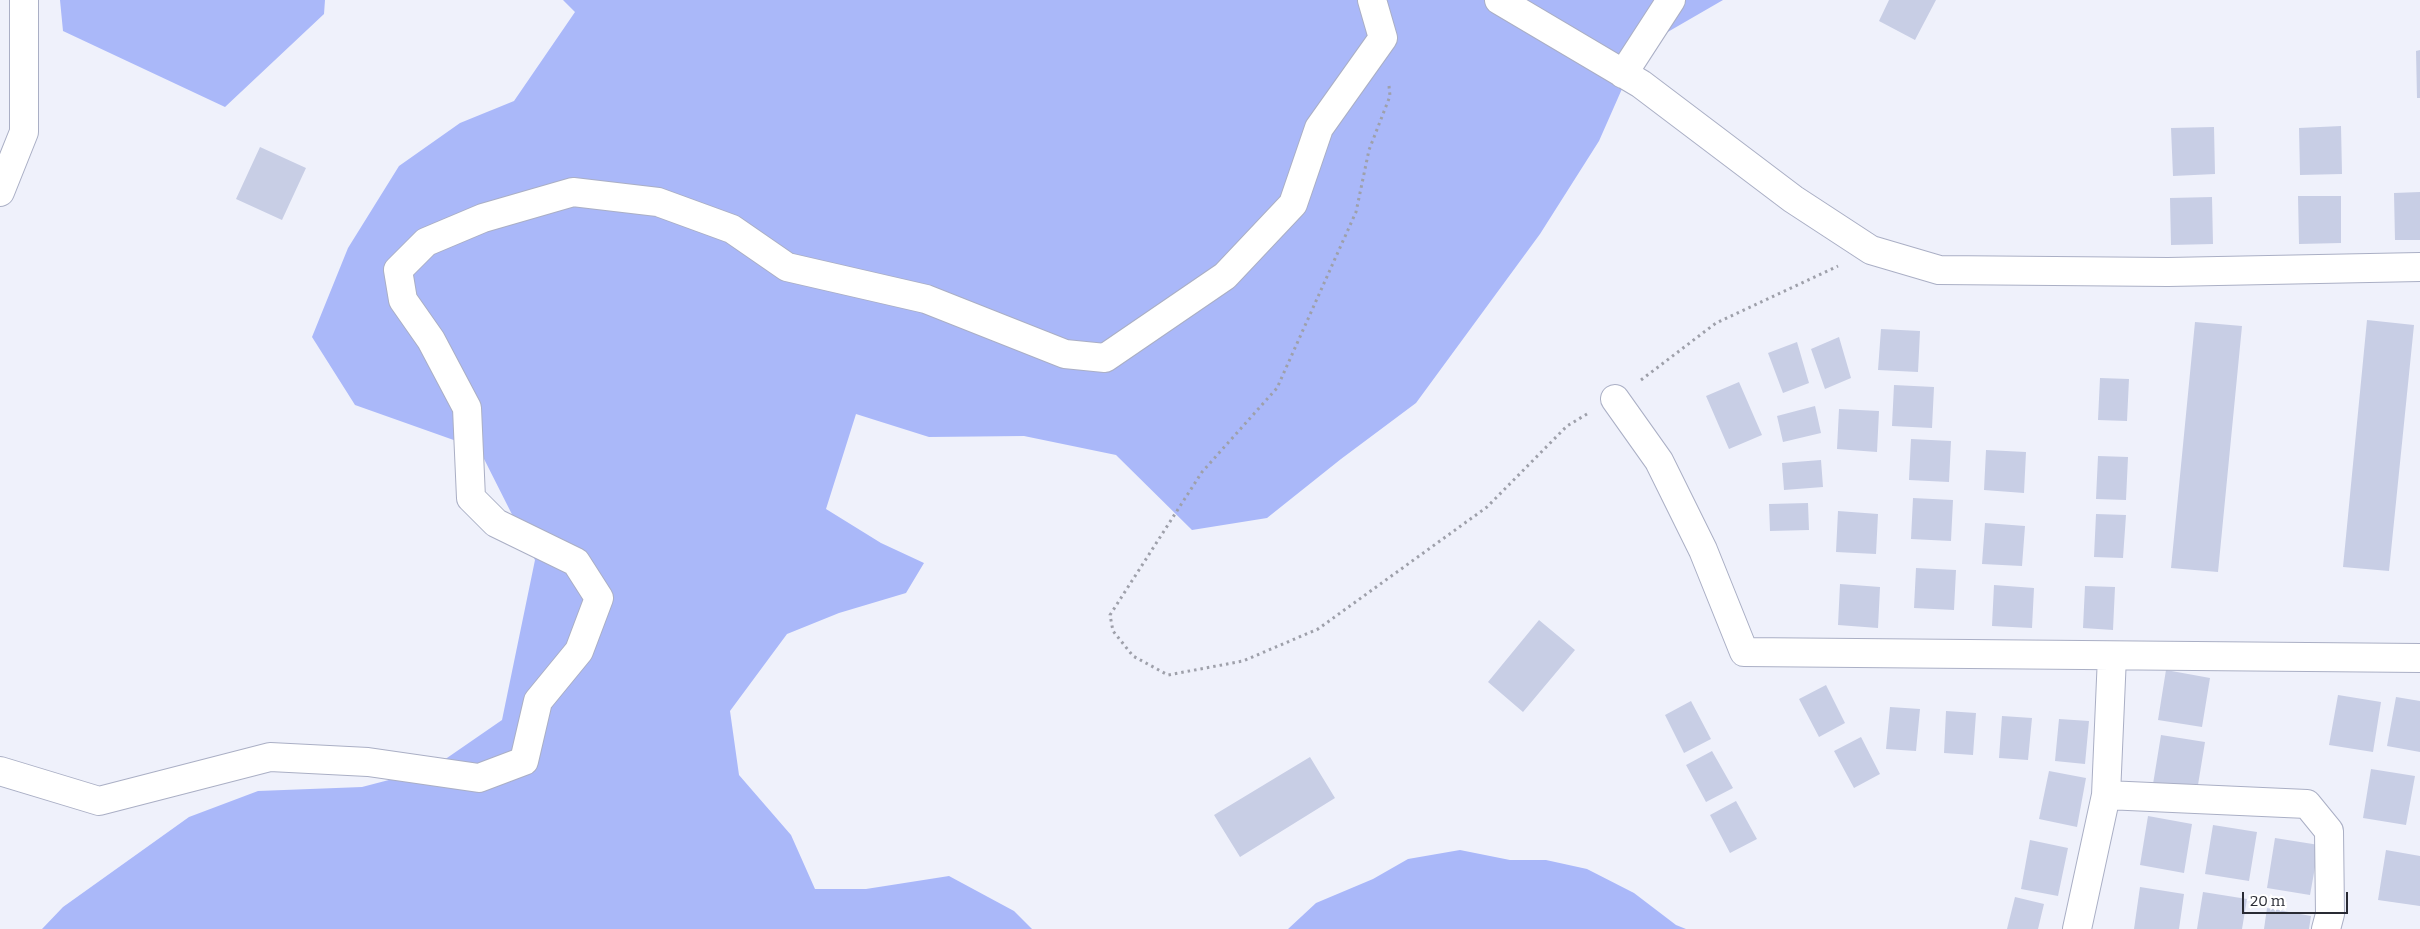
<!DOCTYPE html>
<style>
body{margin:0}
#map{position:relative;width:2420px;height:929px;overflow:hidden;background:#eff1fb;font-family:Bitter,serif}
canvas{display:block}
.scale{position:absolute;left:2242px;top:892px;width:106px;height:22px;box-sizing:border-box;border:2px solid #292b34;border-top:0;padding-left:6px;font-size:15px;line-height:18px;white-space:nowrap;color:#292b34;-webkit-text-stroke:4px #fff;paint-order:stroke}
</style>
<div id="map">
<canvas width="2420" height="929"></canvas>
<div class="scale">20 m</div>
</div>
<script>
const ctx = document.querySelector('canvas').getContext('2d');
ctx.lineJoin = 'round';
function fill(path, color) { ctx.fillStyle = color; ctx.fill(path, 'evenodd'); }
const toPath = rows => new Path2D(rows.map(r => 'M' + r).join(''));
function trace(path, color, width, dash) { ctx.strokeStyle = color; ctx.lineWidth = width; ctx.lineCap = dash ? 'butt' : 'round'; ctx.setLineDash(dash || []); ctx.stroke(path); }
const forest = toPath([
 [60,0,325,0,324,14,225,107,63,31],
 [563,0,1723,0,1640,48,1599,141,1540,234,1416,403,1341,459,1267,518,1192,530,1116,455,1024,436,929,437,856,414,826,509,881,543,924,563,906,593,839,613,787,634,730,711,739,775,791,835,815,889,866,889,949,876,1014,911,1032,929,42,929,63,907,189,817,258,791,362,787,431,769,502,720,535,560,479,449,355,405,312,337,348,248,399,166,460,123,514,101,575,12],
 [1460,850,1510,860,1546,860,1587,869,1634,893,1676,925,1686,929,1288,929,1316,903,1373,879,1408,859]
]);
const building = toPath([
 [1889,0,1936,0,1915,40,1879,21],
 [2420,50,2420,98,2417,98,2416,51],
 [2341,126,2342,174,2300,175,2299,128],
 [2214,127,2215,174,2173,176,2171,128],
 [260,147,306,168,282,220,236,199],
 [2420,192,2420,240,2395,240,2394,193],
 [2298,196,2341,196,2341,243,2299,244],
 [2212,197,2213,244,2171,245,2170,198],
 [2367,320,2414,325,2389,571,2343,567],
 [2195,322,2242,326,2218,572,2171,568],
 [1881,329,1920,331,1918,372,1878,370],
 [1839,337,1851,378,1825,389,1811,349],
 [1797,342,1809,383,1783,393,1768,353],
 [2100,378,2129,379,2127,421,2098,420],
 [1739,382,1762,435,1729,449,1706,396],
 [1894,385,1934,387,1932,428,1892,426],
 [1815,406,1821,433,1783,442,1777,416],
 [1839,409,1879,411,1877,452,1837,449],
 [1911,439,1951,441,1949,482,1909,480],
 [1986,450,2026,452,2024,493,1984,490],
 [2098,456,2128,457,2126,500,2096,499],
 [1821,460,1823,487,1784,490,1782,463],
 [1913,498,1953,500,1951,541,1911,539],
 [1808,503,1809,530,1770,531,1769,504],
 [1838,511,1878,514,1876,554,1836,552],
 [2096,514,2126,515,2123,558,2094,557],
 [1985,523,2025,526,2022,566,1982,564],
 [1916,568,1956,570,1954,610,1914,608],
 [1840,584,1880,587,1878,628,1838,625],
 [1994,585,2034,588,2032,628,1992,626],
 [2085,586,2115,587,2113,630,2083,628],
 [1539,620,1575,650,1523,712,1488,682],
 [2166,670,2210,678,2202,727,2158,720],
 [1826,685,1845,723,1819,737,1799,699],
 [2338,695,2381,702,2373,752,2329,745],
 [2396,697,2420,701,2420,752,2387,746],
 [1691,701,1711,739,1684,753,1665,715],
 [1890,707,1920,709,1916,751,1886,749],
 [1946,711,1976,713,1973,755,1944,753],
 [2002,716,2032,718,2028,760,1999,758],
 [2059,719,2089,721,2085,764,2055,761],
 [2161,735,2205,742,2197,791,2153,784],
 [1861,737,1880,774,1854,788,1834,751],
 [1712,751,1733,788,1706,802,1686,765],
 [1310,757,1335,798,1240,857,1214,815],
 [2371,769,2415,776,2406,825,2363,818],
 [2049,771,2086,778,2077,827,2039,819],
 [1736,801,1757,839,1730,853,1710,815],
 [2148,816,2192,824,2184,873,2140,865],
 [2213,825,2257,832,2249,881,2205,874],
 [2275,838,2319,845,2310,895,2267,888],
 [2030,840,2068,848,2058,896,2021,889],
 [2386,850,2420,856,2420,906,2378,900],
 [2140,887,2184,894,2179,929,2134,929],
 [2203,892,2247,899,2242,929,2197,929],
 [2015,897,2044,904,2038,929,2007,929],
 [2267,908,2311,916,2309,929,2264,929]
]);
const path = toPath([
 [1389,86,1390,96,1369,150,1356,212,1277,388,1202,472,1110,615,1113,631,1133,656,1168,675,1243,661,1318,629,1487,507,1567,426,1587,414],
 [1641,380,1716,323,1838,266]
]);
const minor = toPath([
 [1499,0,1641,84,1793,199,1871,250,1939,270,2168,272,2420,267],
 [1623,74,1671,0],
 [0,192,24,132,24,0],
 [1615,399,1659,461,1703,550,1744,652,2420,658],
 [0,771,99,801,270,757,368,762,479,778,524,761,538,701,579,651,599,598,576,562,496,523,471,498,467,408,431,340,403,300,398,270,426,242,483,218,573,192,658,202,732,229,787,267,926,299,1065,354,1105,358,1225,276,1293,204,1319,128,1383,38,1372,0],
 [2106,795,2307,804,2329,831,2330,914,2326,929],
 [2077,929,2106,795,2112,656]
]);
fill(forest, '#aab8f9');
fill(building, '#c8cee5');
trace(minor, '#aaafc5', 30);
trace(path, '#9ea0aa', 3, [2.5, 4]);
trace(minor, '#fff', 28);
</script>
